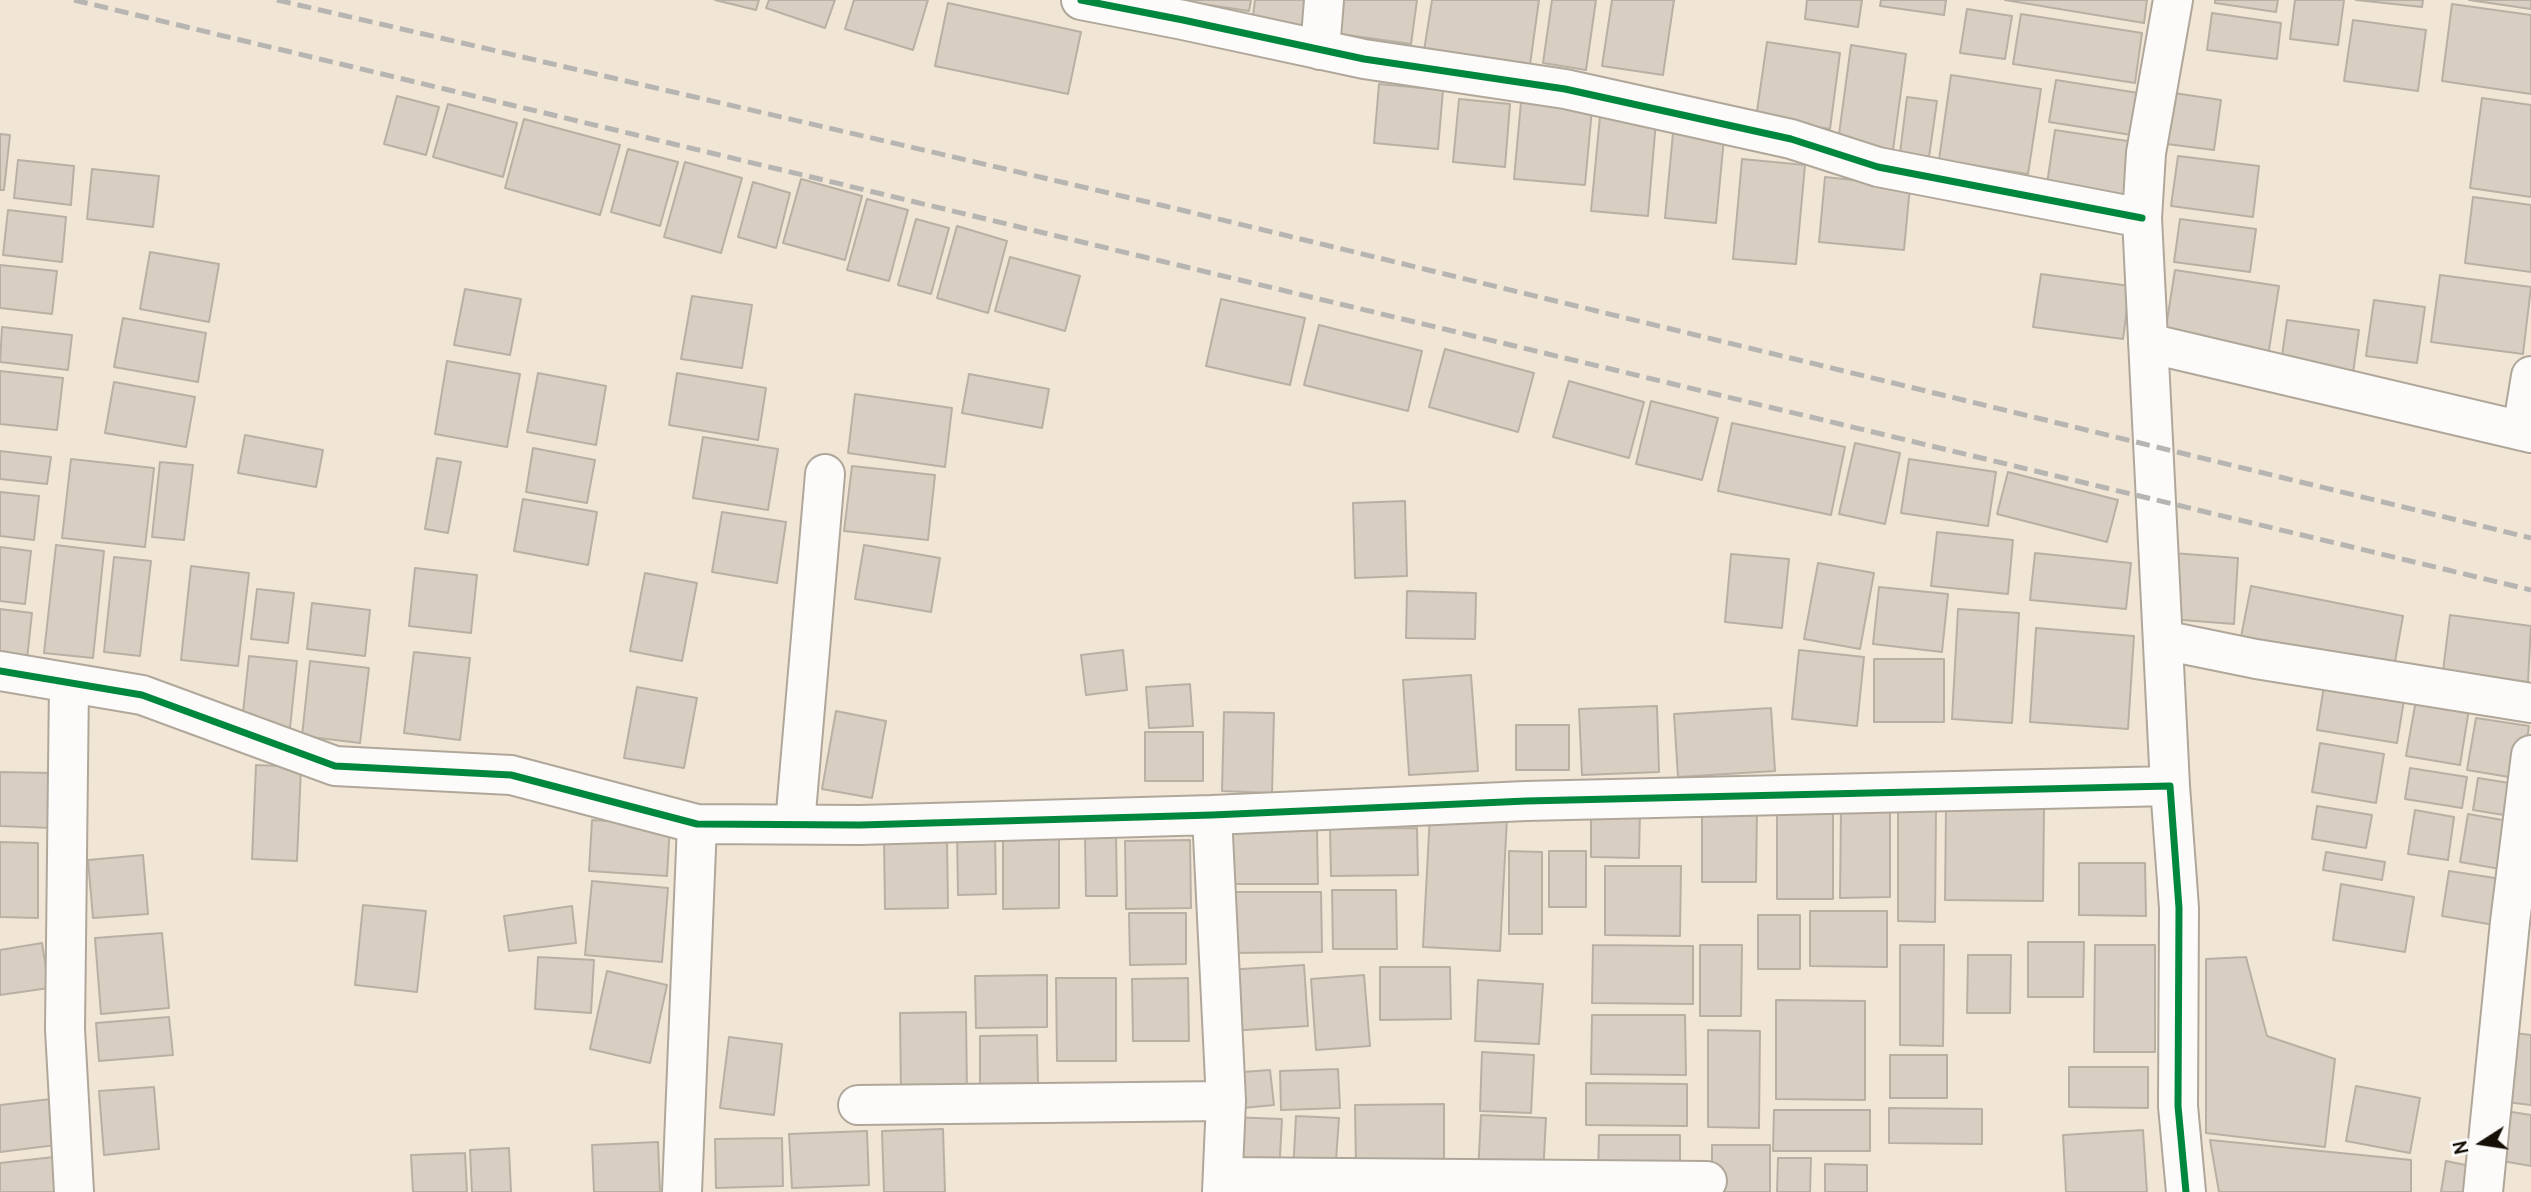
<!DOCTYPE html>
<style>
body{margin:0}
#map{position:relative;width:2531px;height:1192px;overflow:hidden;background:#f1e5d6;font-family:Cabin,sans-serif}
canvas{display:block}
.north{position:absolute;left:2447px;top:1108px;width:70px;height:70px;-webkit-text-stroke:5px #fff;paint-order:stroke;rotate:258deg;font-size:19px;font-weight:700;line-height:28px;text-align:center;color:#160f06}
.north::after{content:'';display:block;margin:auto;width:24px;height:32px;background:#160f06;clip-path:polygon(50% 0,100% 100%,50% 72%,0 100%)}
</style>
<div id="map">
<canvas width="2531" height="1192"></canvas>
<div class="north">N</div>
</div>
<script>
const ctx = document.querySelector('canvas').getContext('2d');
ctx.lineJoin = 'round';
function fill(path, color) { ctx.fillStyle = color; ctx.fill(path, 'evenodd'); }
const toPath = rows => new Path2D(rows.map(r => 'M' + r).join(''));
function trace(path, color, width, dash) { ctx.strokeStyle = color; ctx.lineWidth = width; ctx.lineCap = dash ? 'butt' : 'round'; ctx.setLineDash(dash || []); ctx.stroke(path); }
const building = toPath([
 [715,0,759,0,756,10,715,0],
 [769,0,835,0,825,28,766,8,769,0],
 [854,0,928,0,913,50,845,29,854,0],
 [1176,0,1251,0,1249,11,1176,0],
 [1255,0,1315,0,1311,32,1252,24,1255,0],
 [1337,0,1417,0,1411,44,1333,33,1337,0],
 [1432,0,1539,0,1529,72,1423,57,1432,0],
 [1552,0,1596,0,1586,70,1543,63,1552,0],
 [1612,0,1674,0,1663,75,1602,66,1612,0],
 [1807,0,1862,0,1858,27,1805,19,1807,0],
 [1881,0,1946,0,1944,15,1880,6,1881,0],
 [2005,0,2147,0,2144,23,2005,0],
 [2215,0,2278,0,2276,12,2215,3,2215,0],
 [2295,0,2344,0,2338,45,2290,39,2295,0],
 [2356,0,2423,0,2422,7,2356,0],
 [2469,0,2531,0,2531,9,2469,0],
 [948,3,1081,32,1068,94,935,66,948,3],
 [2452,4,2531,15,2531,94,2442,81,2452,4],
 [1967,9,2012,16,2005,59,1960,53,1967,9],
 [2212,13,2281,23,2277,59,2207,50,2212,13],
 [2021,14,2142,33,2135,83,2013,64,2021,14],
 [2353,20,2426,30,2418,91,2344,81,2353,20],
 [1767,42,1840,53,1830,129,1756,118,1767,42],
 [1851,45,1906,54,1893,150,1838,142,1851,45],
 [1951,75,2041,89,2028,174,1939,160,1951,75],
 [2056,80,2145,94,2138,136,2049,122,2056,80],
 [1379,84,1443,90,1438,149,1374,143,1379,84],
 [2174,93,2221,100,2214,150,2167,144,2174,93],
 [397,96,439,107,426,155,384,144,397,96],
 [1907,97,1937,101,1929,157,1900,153,1907,97],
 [2482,98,2531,105,2531,197,2470,188,2482,98],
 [1459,99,1510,104,1505,167,1453,162,1459,99],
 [1521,102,1592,109,1585,185,1514,179,1521,102],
 [448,104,517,123,503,177,433,157,448,104],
 [1600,116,1656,121,1648,216,1591,211,1600,116],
 [524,119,620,145,600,215,505,188,524,119],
 [2055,130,2134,142,2126,196,2047,184,2055,130],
 [1673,133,1724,138,1716,223,1665,218,1673,133],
 [0,134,10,135,4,190,0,190,0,134],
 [628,149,678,162,660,226,611,212,628,149],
 [2178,156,2259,166,2253,217,2171,206,2178,156],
 [1742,159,1805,165,1796,264,1733,259,1742,159],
 [18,160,74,166,71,205,14,198,18,160],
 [685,162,742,178,721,253,664,237,685,162],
 [92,169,159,176,153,227,87,219,92,169],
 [1825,177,1910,186,1904,250,1819,242,1825,177],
 [801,179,862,196,845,260,783,243,801,179],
 [753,182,790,193,776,248,738,237,753,182],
 [2473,197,2531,205,2531,272,2465,263,2473,197],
 [867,199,908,210,889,281,847,270,867,199],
 [8,210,66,217,62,262,3,255,8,210],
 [916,219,949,228,931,294,898,285,916,219],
 [2180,219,2256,229,2250,272,2174,262,2180,219],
 [957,226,1007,241,988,313,937,298,957,226],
 [150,252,219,264,209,322,140,309,150,252],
 [1010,257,1080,276,1065,331,995,311,1010,257],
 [0,265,57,271,52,314,0,308,0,265],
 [2175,270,2279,286,2268,356,2164,340,2175,270],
 [2041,274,2130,286,2123,339,2033,327,2041,274],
 [2440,275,2531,287,2523,354,2431,342,2440,275],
 [465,289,521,299,510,355,454,345,465,289],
 [692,296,752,305,742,368,681,359,692,296],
 [1221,299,1305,318,1290,385,1206,366,1221,299],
 [2374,300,2425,307,2417,363,2366,356,2374,300],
 [123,318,206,333,198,382,114,367,123,318],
 [2287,320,2359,330,2353,373,2281,363,2287,320],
 [1319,325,1422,351,1408,411,1304,385,1319,325],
 [2,327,72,335,68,370,0,362,2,327],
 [1445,349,1534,373,1518,432,1429,407,1445,349],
 [447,361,520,374,507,447,435,434,447,361],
 [0,371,63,378,57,430,0,424,0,371],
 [538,373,606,386,596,445,527,432,538,373],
 [677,373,766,388,758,440,669,425,677,373],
 [969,374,1049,389,1042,428,962,413,969,374],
 [1569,381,1644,402,1629,458,1553,437,1569,381],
 [114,382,195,397,186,447,105,433,114,382],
 [855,394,952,408,945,467,848,453,855,394],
 [1651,401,1718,418,1702,480,1636,464,1651,401],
 [1732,423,1845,447,1831,515,1718,491,1732,423],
 [245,435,323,450,316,487,238,473,245,435],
 [703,437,778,449,768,510,693,498,703,437],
 [1855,443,1900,453,1885,524,1839,514,1855,443],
 [533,448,595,460,587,503,526,492,533,448],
 [0,451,51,457,47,484,0,479,0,451],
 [437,458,461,462,448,533,425,529,437,458],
 [71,459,154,468,145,547,62,538,71,459],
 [1909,459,1996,472,1988,526,1901,513,1909,459],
 [160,462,193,465,184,540,152,537,160,462],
 [852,466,935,475,928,540,844,531,852,466],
 [2008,472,2118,500,2107,542,1997,514,2008,472],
 [0,492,39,496,34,540,0,536,0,492],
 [523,499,597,512,588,565,514,551,523,499],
 [1405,501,1407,576,1355,578,1353,503,1405,501],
 [722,512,786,522,777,583,712,572,722,512],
 [1937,532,2013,540,2008,594,1931,586,1937,532],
 [56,545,104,551,93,658,44,653,56,545],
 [864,545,940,558,931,612,855,599,864,545],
 [0,547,31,551,25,604,0,601,0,547],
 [2035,553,2131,563,2126,609,2030,600,2035,553],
 [2173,553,2238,558,2234,624,2169,619,2173,553],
 [1731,554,1789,559,1782,628,1725,622,1731,554],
 [114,557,151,561,140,656,104,652,114,557],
 [1818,563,1874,573,1860,649,1804,639,1818,563],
 [191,566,249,573,238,666,181,660,191,566],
 [415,568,477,575,471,633,409,626,415,568],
 [645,573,697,583,682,661,630,651,645,573],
 [2251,586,2403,616,2394,667,2241,637,2251,586],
 [1879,587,1948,594,1942,652,1873,644,1879,587],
 [257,589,294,593,288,643,251,639,257,589],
 [1407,591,1476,593,1475,639,1406,638,1407,591],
 [312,603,370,610,365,656,307,649,312,603],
 [0,609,32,613,27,659,0,656,0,609],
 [1958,609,2019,613,2012,723,1952,719,1958,609],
 [2450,615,2531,626,2528,682,2443,671,2450,615],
 [2036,628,2134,636,2128,729,2030,722,2036,628],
 [1123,650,1127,690,1086,695,1081,655,1123,650],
 [1799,650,1864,657,1857,726,1792,719,1799,650],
 [414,652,470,658,460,740,404,733,414,652],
 [249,656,297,661,290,728,242,722,249,656],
 [1874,659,1944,659,1944,722,1874,722,1874,659],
 [310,661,369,668,360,743,302,736,310,661],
 [1471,675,1478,771,1409,775,1403,680,1471,675],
 [1190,684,1193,726,1149,728,1146,687,1190,684],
 [2324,686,2404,700,2397,743,2317,730,2324,686],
 [637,687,697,698,684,768,624,758,637,687],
 [2416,700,2469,709,2460,765,2406,756,2416,700],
 [1657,706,1659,772,1582,775,1579,709,1657,706],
 [1771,708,1775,771,1678,777,1674,714,1771,708],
 [836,711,886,721,872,798,822,789,836,711],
 [1224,712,1274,713,1272,793,1222,791,1224,712],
 [2476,718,2529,726,2521,779,2467,770,2476,718],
 [1516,725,1569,725,1569,770,1516,770,1516,725],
 [1145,732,1203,732,1203,781,1145,781,1145,732],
 [2320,743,2384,754,2376,803,2312,792,2320,743],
 [256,765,301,767,297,861,252,859,256,765],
 [2410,768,2467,777,2462,808,2405,799,2410,768],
 [0,772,54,773,53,828,0,826,0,772],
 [2478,778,2522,785,2516,817,2473,810,2478,778],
 [1946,805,2044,805,2043,901,1945,900,1946,805],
 [2317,806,2372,815,2366,848,2312,839,2317,806],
 [1777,807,1833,807,1833,899,1777,899,1777,807],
 [1890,807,1890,897,1840,898,1841,808,1890,807],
 [1702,808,1757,808,1756,882,1702,882,1702,808],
 [1898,808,1936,808,1935,922,1898,921,1898,808],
 [2415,810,2454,817,2448,860,2408,854,2415,810],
 [1591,811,1640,811,1639,858,1591,857,1591,811],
 [1430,814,1507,818,1500,951,1423,947,1430,814],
 [2468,814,2520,823,2512,871,2460,862,2468,814],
 [592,820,670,825,667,876,589,871,592,820],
 [1417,828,1418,875,1331,876,1330,829,1417,828],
 [1317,830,1318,884,1231,884,1231,832,1317,830],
 [957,831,995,831,996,894,958,895,957,831],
 [1003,832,1059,832,1059,908,1003,909,1003,832],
 [1116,835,1117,896,1086,896,1085,836,1116,835],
 [947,838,948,908,885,909,884,839,947,838],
 [1190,840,1191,908,1126,909,1125,841,1190,840],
 [0,842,38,843,38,918,0,917,0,842],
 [1509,851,1542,852,1542,934,1509,934,1509,851],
 [1549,851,1586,851,1586,907,1549,907,1549,851],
 [2326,852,2385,862,2382,880,2323,870,2326,852],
 [143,855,148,914,93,918,88,860,143,855],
 [2079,863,2145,863,2146,916,2079,915,2079,863],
 [1605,866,1681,866,1680,936,1605,935,1605,866],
 [2449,871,2508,880,2500,926,2442,916,2449,871],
 [592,881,668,888,662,962,585,955,592,881],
 [2341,884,2414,897,2405,952,2333,940,2341,884],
 [1332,890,1396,890,1397,949,1333,949,1332,890],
 [1230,892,1321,892,1322,952,1230,953,1230,892],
 [363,905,426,911,417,992,355,985,363,905],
 [572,906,576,943,509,951,504,916,572,906],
 [1810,911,1887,911,1887,967,1810,966,1810,911],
 [1129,913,1186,913,1186,964,1130,965,1129,913],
 [1758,915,1800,915,1800,969,1758,969,1758,915],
 [162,933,169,1008,101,1014,95,938,162,933],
 [2028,942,2084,942,2083,997,2028,997,2028,942],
 [42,943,49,988,0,995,0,950,42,943],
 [1593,945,1693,946,1693,1004,1592,1003,1593,945],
 [1700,945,1742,945,1741,1016,1700,1016,1700,945],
 [1900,945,1944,945,1943,1046,1900,1045,1900,945],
 [2095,945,2155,945,2155,1052,2094,1052,2095,945],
 [1968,955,2011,955,2010,1013,1967,1013,1968,955],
 [538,957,594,960,591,1013,535,1009,538,957],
 [2246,957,2267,1036,2335,1059,2325,1147,2206,1133,2206,959,2246,957],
 [1304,965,1308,1026,1229,1031,1226,970,1304,965],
 [1380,967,1450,967,1451,1019,1380,1020,1380,967],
 [607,971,667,985,650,1063,590,1049,607,971],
 [1047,975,1047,1027,976,1028,975,976,1047,975],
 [1364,975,1370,1046,1316,1050,1311,979,1364,975],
 [1056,978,1116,978,1116,1061,1057,1061,1056,978],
 [1188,978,1189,1041,1133,1041,1132,979,1188,978],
 [1478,980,1543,984,1539,1044,1475,1041,1478,980],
 [1776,1000,1865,1001,1865,1100,1776,1099,1776,1000],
 [966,1012,967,1096,901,1097,900,1013,966,1012],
 [1592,1015,1685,1015,1686,1075,1591,1074,1592,1015],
 [169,1017,173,1055,99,1061,96,1023,169,1017],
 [1708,1030,1760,1031,1759,1128,1708,1127,1708,1030],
 [2507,1032,2531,1035,2531,1105,2498,1101,2507,1032],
 [1037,1035,1038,1083,980,1084,980,1036,1037,1035],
 [729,1037,782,1044,774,1115,720,1108,729,1037],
 [1482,1052,1534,1055,1531,1113,1480,1111,1482,1052],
 [1890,1055,1947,1055,1947,1098,1890,1098,1890,1055],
 [2069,1067,2148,1067,2148,1108,2069,1107,2069,1067],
 [1338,1069,1340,1108,1281,1110,1280,1071,1338,1069],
 [1270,1070,1274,1105,1233,1109,1229,1073,1270,1070],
 [1586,1083,1687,1084,1687,1126,1586,1125,1586,1083],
 [2356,1086,2420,1098,2410,1153,2346,1141,2356,1086],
 [154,1087,159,1149,104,1155,99,1091,154,1087],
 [51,1099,56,1145,0,1152,0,1105,51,1099],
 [1444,1104,1444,1167,1356,1168,1355,1105,1444,1104],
 [1889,1108,1982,1109,1982,1144,1889,1143,1889,1108],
 [1774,1110,1870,1110,1870,1151,1773,1151,1774,1110],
 [2499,1110,2531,1115,2531,1166,2491,1159,2499,1110],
 [1481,1115,1546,1118,1543,1176,1478,1174,1481,1115],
 [1296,1116,1339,1118,1335,1174,1293,1172,1296,1116],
 [1230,1117,1282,1119,1279,1174,1227,1171,1230,1117],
 [943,1129,945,1192,884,1192,882,1131,943,1129],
 [2143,1130,2147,1192,2066,1192,2063,1135,2143,1130],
 [867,1131,869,1185,792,1188,789,1134,867,1131],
 [1599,1135,1680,1135,1680,1177,1598,1177,1599,1135],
 [782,1138,783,1186,716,1188,715,1139,782,1138],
 [2210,1140,2411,1160,2411,1192,2219,1192,2210,1140],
 [658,1142,660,1192,594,1192,592,1145,658,1142],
 [1712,1145,1770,1145,1770,1192,1712,1192,1712,1145],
 [509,1148,511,1192,472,1192,470,1150,509,1148],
 [465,1153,467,1192,413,1192,411,1155,465,1153],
 [54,1157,59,1192,0,1192,0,1163,54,1157],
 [1778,1158,1811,1158,1810,1192,1777,1192,1778,1158],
 [2446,1161,2485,1169,2481,1192,2441,1192,2446,1161],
 [1825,1164,1867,1165,1867,1192,1825,1192,1825,1164]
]);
const minor = toPath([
 [1081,0,1183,20,1364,59,1565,89,1791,139,1878,167,2142,218],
 [1320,50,1324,0],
 [2148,343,2531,433],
 [2522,431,2531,376],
 [2163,640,2256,659,2531,703],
 [0,671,142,695,335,766,511,775,697,824,860,825,1212,815,1526,801,2170,786,2179,908,2178,1106,2186,1192],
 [69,683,65,1029,74,1192],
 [2170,786,2142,218,2146,153,2173,0],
 [1212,815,1226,1101,1222,1192],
 [795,824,825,474],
 [858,1105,1226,1101],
 [1223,1177,1707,1181],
 [682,1192,697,824],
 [2483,1192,2510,922,2531,755]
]);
const rail = toPath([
 [74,0,2531,590],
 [277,0,1169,207,2531,538]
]);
const cycleway = toPath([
 [1081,0,1183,20,1364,59,1565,89,1791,139,1878,167,2142,218],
 [0,671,142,695,335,766,511,775,697,824,860,825,1212,815,1526,801,2170,786,2179,908,2178,1106,2186,1192]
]);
fill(building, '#d8cfc2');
trace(building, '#b9b0a4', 2);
trace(minor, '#b0a79b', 42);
trace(minor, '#fdfbf9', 38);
trace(rail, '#b7b5b1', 5, [14, 7]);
trace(cycleway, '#00873e', 7);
</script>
